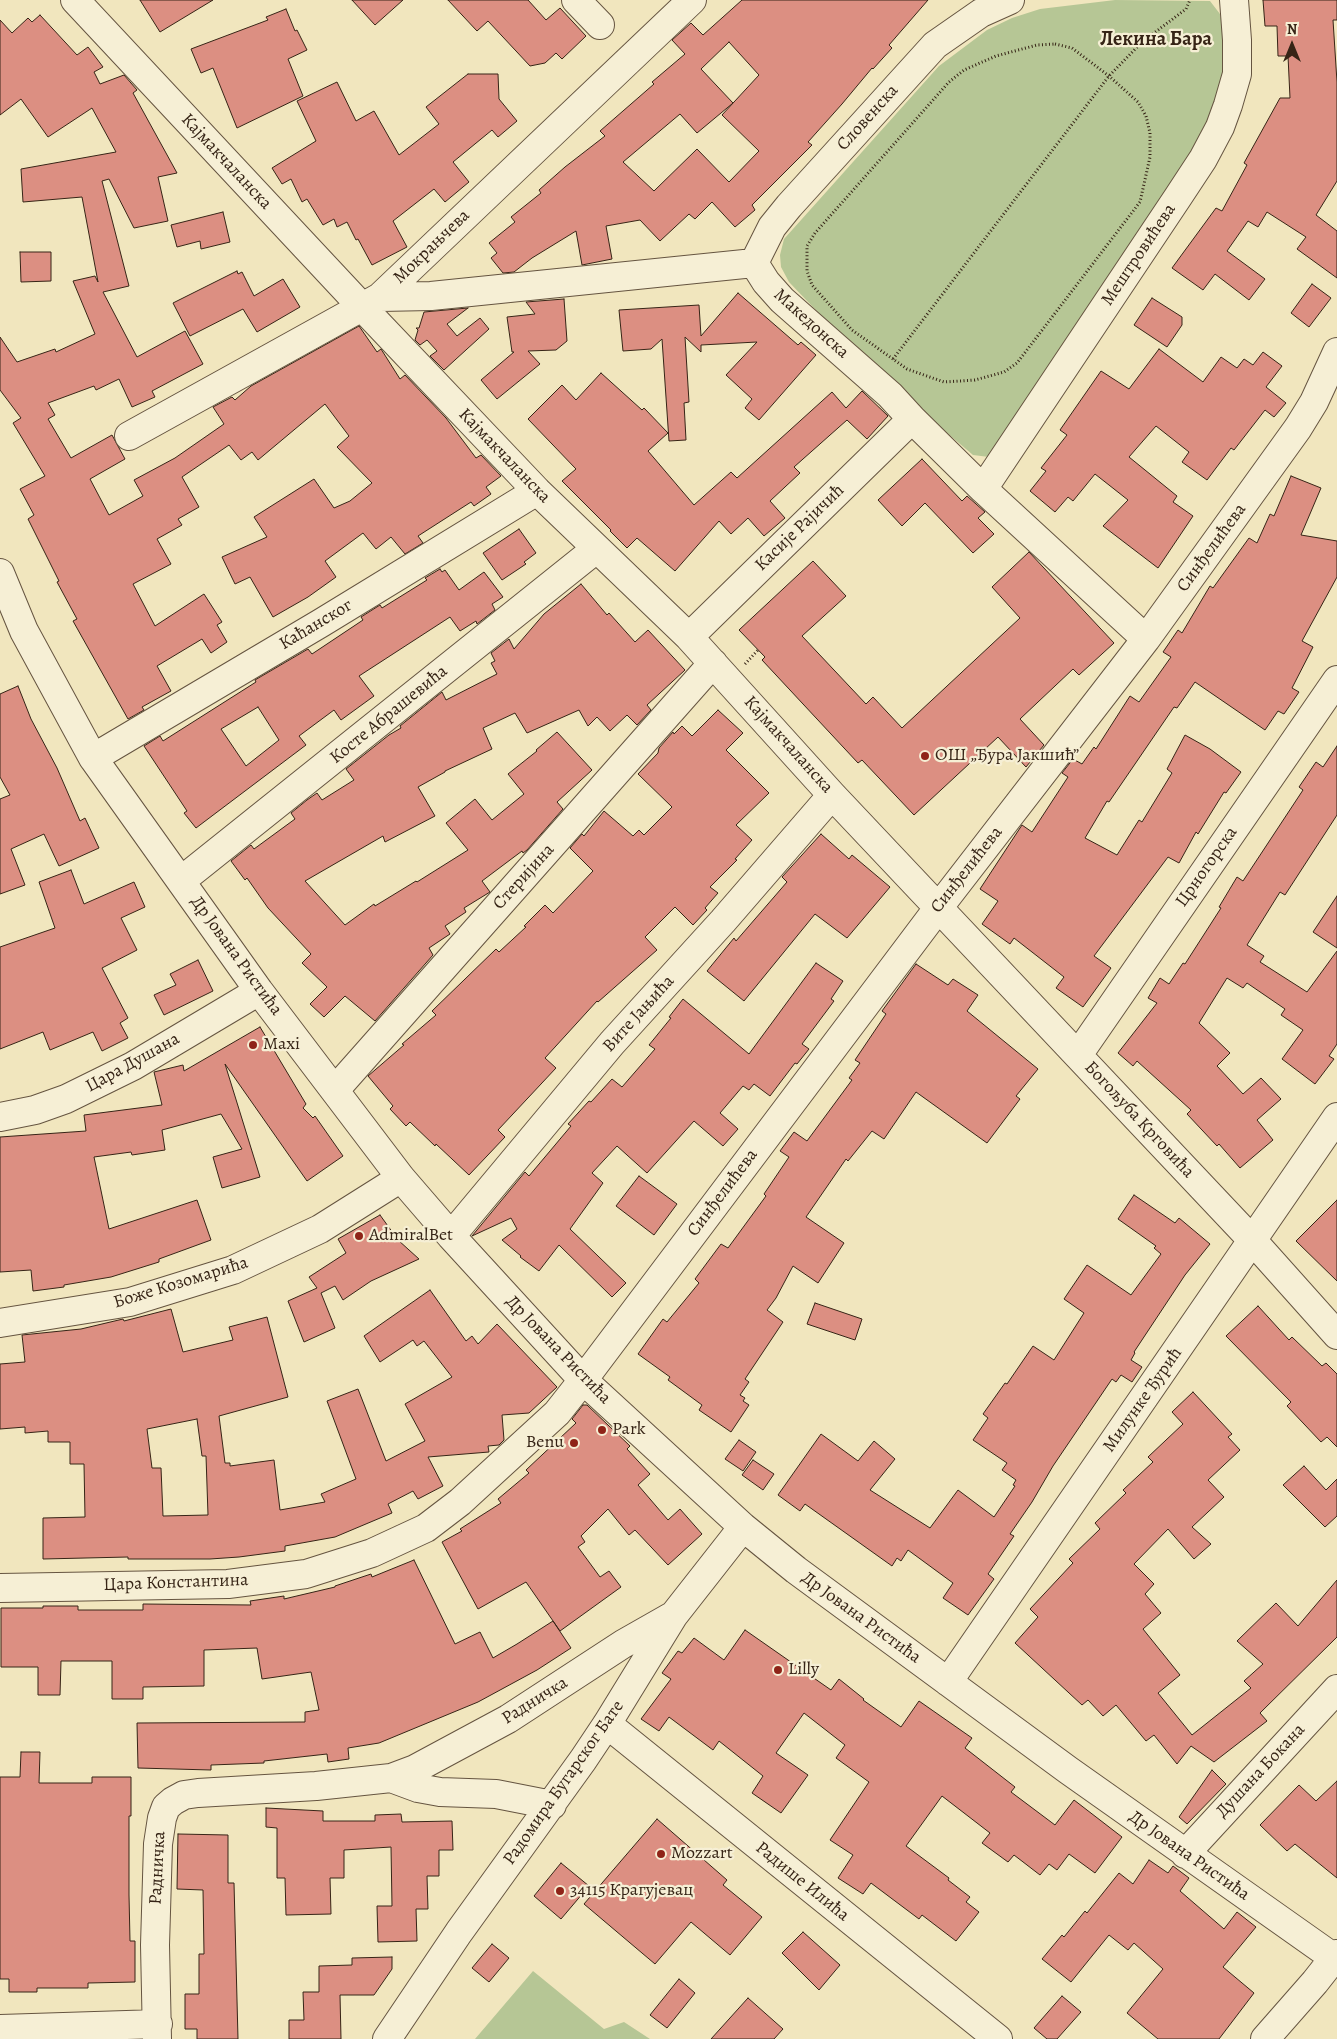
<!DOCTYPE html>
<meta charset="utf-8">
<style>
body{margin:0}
#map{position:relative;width:1337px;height:2039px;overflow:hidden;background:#f1e6be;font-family:Alegreya,serif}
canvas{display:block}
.north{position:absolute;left:1267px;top:20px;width:50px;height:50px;-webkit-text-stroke:4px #f6efd5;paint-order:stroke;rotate:0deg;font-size:14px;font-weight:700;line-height:20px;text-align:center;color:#362416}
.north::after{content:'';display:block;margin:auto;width:18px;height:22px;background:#362416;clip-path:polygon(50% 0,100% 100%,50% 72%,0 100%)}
</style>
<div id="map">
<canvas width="1337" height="2039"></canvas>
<div class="north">N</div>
</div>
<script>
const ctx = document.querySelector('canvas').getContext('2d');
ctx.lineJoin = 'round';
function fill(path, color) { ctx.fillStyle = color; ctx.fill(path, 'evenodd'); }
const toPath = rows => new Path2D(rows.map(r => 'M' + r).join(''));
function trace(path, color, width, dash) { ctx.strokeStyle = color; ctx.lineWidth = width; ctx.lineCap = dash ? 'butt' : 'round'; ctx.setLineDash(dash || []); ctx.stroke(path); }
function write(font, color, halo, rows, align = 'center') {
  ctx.font = font + ' Alegreya,serif'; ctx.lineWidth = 4.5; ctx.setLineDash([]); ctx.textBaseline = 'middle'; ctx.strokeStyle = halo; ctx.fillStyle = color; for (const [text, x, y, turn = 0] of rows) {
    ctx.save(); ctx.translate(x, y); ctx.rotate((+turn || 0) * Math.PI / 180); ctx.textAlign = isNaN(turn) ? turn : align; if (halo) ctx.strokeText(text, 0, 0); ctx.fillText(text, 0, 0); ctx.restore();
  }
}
const green = toPath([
 [1115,0,1210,1,1220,14,1227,48,1222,99,1200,156,989,457,973,455,873,370,789,282,781,267,780,255,784,239,939,66,987,30,1012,18,1040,9],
 [533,1971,604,2029,624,2022,650,2039,475,2039]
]);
const building = toPath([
 [140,0,213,0,160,32,140,0],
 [352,0,403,0,375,25,352,0],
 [448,0,528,0,546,20,560,8,586,36,562,59,556,53,545,63,530,66,488,21,477,31,448,0],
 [742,0,928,0,889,45,892,48,873,69,872,68,842,104,808,142,812,145,752,205,755,210,735,227,712,202,695,219,689,214,660,241,640,220,606,226,612,259,582,265,576,231,532,258,514,272,503,273,491,258,497,253,489,243,515,222,511,217,541,193,539,190,565,167,605,136,600,131,654,84,652,82,685,54,672,40,691,23,703,35,742,0],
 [729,42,759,75,722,115,759,151,729,182,697,149,654,191,623,162,680,114,697,133,733,103,701,69,729,42],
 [1263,0,1337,0,1337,20,1333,20,1337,82,1337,181,1316,215,1337,231,1337,278,1297,249,1306,237,1267,212,1258,227,1248,221,1227,251,1265,279,1249,300,1215,274,1203,290,1172,268,1216,208,1222,211,1247,165,1244,163,1280,98,1290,98,1288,56,1278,56,1277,26,1265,26,1263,0],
 [286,9,295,31,297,30,307,50,288,59,303,96,237,128,213,68,201,73,191,49,268,20,266,17,286,9],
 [40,15,77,55,88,47,103,67,94,72,100,84,124,75,137,90,133,93,177,173,158,177,168,221,134,228,109,179,102,181,129,286,103,292,137,357,185,331,203,364,152,391,155,397,132,407,119,379,96,390,94,386,48,403,55,415,48,419,71,458,112,435,125,459,90,479,109,515,143,496,134,480,175,458,224,424,213,407,232,397,235,400,251,386,359,326,377,352,381,349,400,379,405,375,446,418,476,458,481,455,501,476,486,487,491,494,474,506,471,502,418,536,423,543,405,554,391,537,376,549,363,533,325,561,336,577,308,597,273,617,250,577,235,584,222,557,267,537,254,517,314,479,334,508,350,501,372,483,337,447,349,436,325,404,258,460,252,452,241,460,229,445,182,477,199,507,178,519,182,525,157,539,171,564,133,584,155,626,204,594,222,622,217,625,227,642,211,653,202,639,157,666,171,691,142,707,144,710,128,719,73,621,77,619,57,582,59,581,28,519,34,515,20,489,45,476,13,423,21,418,0,390,0,337,17,362,55,349,56,352,95,334,73,281,95,276,98,282,82,197,23,202,21,169,116,152,92,108,48,137,21,99,0,115,0,20,12,33,28,18,32,22,40,15],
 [468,74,498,74,499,99,517,121,498,137,492,130,453,162,469,182,445,202,434,189,393,221,407,247,372,265,358,239,356,240,347,222,337,227,334,219,323,225,307,199,302,202,291,179,282,184,272,168,316,141,297,101,337,82,356,121,374,111,399,155,439,124,426,107,468,74],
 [223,212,230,242,201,249,200,241,177,247,171,225,223,212],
 [20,252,51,252,51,281,21,282,20,252],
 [237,271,238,274,242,272,254,296,283,279,300,307,257,332,243,309,190,336,173,303,237,271],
 [1312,284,1331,298,1309,327,1291,313,1312,284],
 [738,293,798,345,801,342,816,355,759,420,745,408,752,399,726,375,757,342,701,345,701,352,685,337,689,402,684,403,686,440,669,441,662,339,651,349,623,351,619,310,699,305,701,336,738,293],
 [1152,298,1182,317,1182,325,1167,347,1134,325,1152,298],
 [564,299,567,341,556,350,528,351,540,364,497,399,481,380,514,352,512,352,507,317,535,314,526,302,564,299],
 [468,308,447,324,457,336,480,318,489,329,444,370,430,356,437,351,427,340,420,345,415,340,418,330,416,328,419,328,424,312,468,308],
 [1159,349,1203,382,1221,357,1237,368,1244,359,1253,365,1263,352,1282,366,1266,387,1286,403,1274,417,1265,410,1234,450,1231,448,1207,480,1182,462,1189,452,1156,426,1129,457,1177,496,1173,502,1193,516,1158,568,1103,526,1128,500,1095,474,1073,501,1068,497,1055,512,1030,491,1046,471,1041,468,1067,435,1060,430,1101,371,1129,389,1159,349],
 [601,373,642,410,644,408,668,433,648,451,694,505,731,472,737,478,832,392,846,408,862,391,888,416,867,439,847,420,794,467,800,473,770,501,785,518,764,536,748,518,731,534,719,521,675,571,637,538,627,548,610,531,611,530,562,481,576,469,528,419,562,385,576,400,601,373],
 [922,459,962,501,967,496,985,512,978,518,994,534,973,553,925,503,902,526,878,500,922,459],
 [1291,476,1321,488,1301,535,1337,541,1337,577,1302,641,1313,647,1292,688,1299,692,1284,714,1278,711,1265,730,1195,682,1177,708,1174,707,1109,802,1107,801,1085,838,1117,855,1139,820,1142,822,1172,773,1167,769,1185,735,1210,749,1241,772,1226,793,1224,792,1198,834,1196,832,1179,863,1168,857,1094,956,1111,968,1083,1007,1056,988,1064,977,1014,938,1010,944,982,924,998,901,980,889,1022,825,1032,832,1068,777,1062,773,1073,759,1082,764,1094,747,1096,749,1130,696,1139,702,1171,657,1163,652,1178,630,1182,633,1210,586,1213,588,1249,538,1257,543,1270,514,1274,516,1291,476],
 [519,529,536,553,524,562,526,564,502,580,483,553,519,529],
 [1029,552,1114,643,1079,675,1073,669,1020,719,1044,745,1026,767,998,737,914,815,862,760,858,763,762,660,765,657,739,630,813,561,846,596,802,636,866,704,873,697,902,728,1020,618,992,587,1029,552],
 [440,569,442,572,445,570,459,590,484,572,503,597,492,604,495,610,477,624,476,621,460,631,450,617,359,676,374,696,341,720,334,710,299,736,306,745,196,828,184,813,187,811,144,746,160,736,163,741,256,682,255,680,308,649,312,654,363,620,361,617,380,605,382,608,427,580,425,578,440,569],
 [258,707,279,740,246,766,221,729,258,707],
 [581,584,607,615,609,613,635,642,648,630,685,670,647,705,651,710,637,725,627,715,610,731,597,717,588,726,579,710,527,733,515,713,483,728,492,749,445,771,445,772,418,787,435,816,385,842,383,836,305,881,345,925,374,904,375,906,416,881,417,882,468,850,446,823,475,799,492,820,524,794,508,774,537,751,536,750,557,732,592,770,557,802,563,809,527,850,523,853,522,851,482,881,490,892,464,908,466,912,445,926,450,934,429,948,433,955,375,1021,345,996,324,1017,310,1004,327,987,302,963,311,954,268,908,247,878,245,880,231,861,251,845,254,849,295,819,291,813,307,800,317,793,322,800,354,780,346,769,389,735,401,728,400,726,442,692,446,700,497,674,491,663,495,661,491,653,509,639,514,649,544,614,581,584],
 [18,686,31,719,57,768,80,821,85,818,99,848,59,866,44,834,11,849,25,885,0,894,0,799,10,795,0,777,0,694,18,686],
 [718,710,743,733,726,750,769,793,736,825,752,840,735,859,737,860,710,887,718,893,705,908,707,910,693,925,675,907,645,937,657,950,598,1002,597,1001,545,1058,556,1068,498,1130,505,1137,469,1175,436,1144,435,1146,410,1122,406,1126,390,1109,393,1106,368,1076,404,1045,402,1044,436,1015,432,1011,496,949,499,952,526,927,524,926,545,905,553,913,593,871,570,848,582,834,584,836,604,811,633,836,639,830,644,835,672,807,638,774,658,753,659,748,673,732,674,734,682,726,692,736,718,710],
 [1337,746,1337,815,1285,895,1280,892,1247,945,1264,956,1260,962,1307,992,1337,951,1337,1044,1329,1056,1334,1059,1315,1084,1282,1059,1303,1030,1281,1015,1285,1009,1247,983,1243,988,1227,978,1199,1023,1230,1053,1217,1066,1243,1094,1261,1078,1281,1099,1257,1120,1273,1140,1240,1168,1219,1144,1217,1146,1187,1114,1191,1110,1137,1061,1133,1066,1118,1053,1157,1003,1148,998,1160,978,1169,984,1183,963,1185,964,1221,908,1219,907,1237,877,1243,881,1303,790,1299,787,1316,762,1323,767,1337,746],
 [821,834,849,859,852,855,890,887,847,938,815,914,744,1001,707,971,734,938,736,941,787,882,782,877,821,834],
 [71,870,84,904,134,882,145,907,121,918,137,950,102,968,128,1018,120,1023,128,1038,102,1051,93,1032,50,1050,43,1032,0,1049,0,947,55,928,39,882,71,870],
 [1337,896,1337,948,1313,932,1337,896],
 [198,960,213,991,164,1015,154,995,176,985,170,974,198,960],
 [816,963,843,981,831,999,834,1001,802,1044,809,1049,797,1064,795,1063,770,1096,754,1084,749,1090,743,1086,720,1113,738,1129,723,1146,694,1121,647,1173,617,1146,592,1173,603,1183,570,1229,626,1283,612,1297,559,1245,539,1271,520,1257,521,1256,502,1240,517,1229,511,1218,472,1236,525,1172,529,1176,571,1126,568,1124,589,1101,591,1102,612,1079,622,1087,655,1049,649,1045,671,1018,669,1017,683,999,749,1054,816,963],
 [916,964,948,985,953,979,978,995,967,1011,1038,1069,1016,1096,1020,1099,987,1143,916,1092,884,1139,872,1131,848,1161,846,1159,806,1217,844,1243,818,1283,793,1266,776,1298,767,1310,783,1322,745,1379,749,1382,740,1395,745,1398,743,1401,749,1405,731,1432,699,1410,702,1405,668,1380,670,1377,638,1354,663,1319,667,1322,699,1283,695,1279,721,1244,728,1248,766,1196,764,1194,789,1157,780,1151,794,1132,807,1141,852,1080,849,1078,860,1063,855,1060,886,1014,882,1011,916,964],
 [260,1027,306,1104,303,1108,313,1118,315,1116,343,1156,307,1181,225,1064,260,1177,222,1188,213,1157,242,1149,221,1114,162,1130,165,1150,132,1155,131,1152,94,1157,109,1229,197,1200,211,1240,159,1259,159,1262,111,1277,64,1285,64,1287,33,1291,31,1270,0,1272,0,1137,86,1131,84,1115,162,1105,154,1072,183,1065,184,1071,260,1027],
 [639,1176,677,1204,654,1235,616,1206,639,1176],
 [1134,1195,1175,1223,1179,1218,1210,1244,1185,1275,1134,1352,1135,1353,1131,1360,1142,1367,1132,1382,1121,1375,1116,1382,1112,1379,1053,1466,1032,1502,1010,1534,1014,1536,988,1574,994,1579,968,1615,943,1598,953,1583,908,1550,901,1561,897,1558,892,1566,805,1504,800,1511,778,1495,821,1434,858,1461,874,1441,895,1459,870,1490,930,1528,958,1490,994,1517,1015,1486,1013,1485,1016,1480,1002,1470,1007,1463,973,1440,988,1418,983,1414,1005,1383,1007,1384,1033,1346,1054,1360,1084,1313,1064,1299,1087,1265,1131,1295,1161,1254,1154,1248,1156,1246,1118,1219,1134,1195],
 [1337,1200,1337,1281,1296,1241,1337,1200],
 [380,1215,398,1240,419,1259,371,1281,343,1300,335,1286,321,1293,335,1328,304,1342,288,1301,317,1288,309,1277,346,1253,338,1239,380,1215],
 [430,1290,466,1341,472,1336,478,1344,497,1324,557,1387,529,1413,502,1415,504,1440,499,1445,488,1446,489,1452,428,1457,443,1486,418,1499,413,1491,388,1504,392,1513,335,1537,285,1546,285,1551,239,1557,210,1559,128,1559,128,1557,43,1559,43,1518,85,1517,84,1464,70,1464,70,1442,48,1442,48,1431,25,1433,25,1427,0,1429,0,1364,25,1362,22,1335,81,1329,123,1319,124,1321,171,1309,183,1352,233,1340,229,1327,267,1317,288,1397,219,1416,225,1463,230,1463,230,1466,274,1460,280,1510,325,1502,321,1494,356,1479,327,1401,358,1389,386,1461,425,1441,405,1404,452,1377,424,1341,417,1346,413,1340,380,1362,364,1336,430,1290],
 [197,1419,202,1456,206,1456,208,1515,163,1516,161,1468,152,1468,147,1429,197,1419],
 [815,1303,862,1319,855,1340,807,1324,815,1303],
 [1258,1306,1289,1340,1292,1337,1322,1366,1326,1363,1337,1374,1337,1447,1327,1437,1321,1442,1287,1406,1291,1402,1226,1336,1258,1306],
 [1193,1392,1232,1434,1228,1437,1240,1450,1208,1480,1224,1497,1192,1527,1211,1544,1194,1559,1168,1529,1134,1564,1154,1584,1145,1594,1161,1613,1143,1629,1180,1675,1158,1693,1192,1735,1251,1688,1244,1681,1263,1664,1237,1641,1276,1603,1298,1626,1337,1580,1337,1637,1260,1713,1267,1721,1214,1762,1191,1746,1177,1764,1154,1735,1146,1741,1116,1705,1103,1716,1088,1700,1082,1705,1015,1643,1038,1617,1030,1609,1073,1563,1069,1559,1100,1529,1095,1523,1126,1493,1123,1490,1153,1462,1148,1457,1183,1424,1172,1412,1193,1392],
 [583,1405,587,1405,630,1446,627,1449,650,1474,638,1485,668,1520,680,1509,702,1534,668,1565,635,1530,629,1535,608,1509,581,1536,585,1542,578,1547,600,1577,609,1571,621,1587,560,1631,526,1582,478,1609,442,1542,462,1531,460,1529,501,1503,498,1499,529,1473,526,1470,576,1423,572,1419,583,1405],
 [739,1440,756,1452,743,1471,725,1459,739,1440],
 [753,1460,774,1474,763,1490,742,1475,753,1460],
 [1304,1466,1326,1490,1337,1479,1337,1516,1325,1527,1283,1485,1304,1466],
 [414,1560,455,1644,480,1632,493,1658,517,1644,553,1621,571,1648,537,1670,478,1702,379,1743,348,1748,349,1759,328,1762,327,1754,264,1761,264,1763,211,1765,211,1770,138,1768,137,1723,305,1722,305,1712,319,1710,311,1672,262,1679,257,1648,204,1650,204,1686,143,1687,143,1699,112,1699,112,1661,61,1661,60,1695,38,1695,38,1667,1,1667,1,1608,43,1608,43,1606,78,1606,78,1610,143,1610,143,1604,251,1605,250,1601,284,1596,284,1599,335,1587,335,1586,371,1574,372,1577,414,1560],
 [745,1630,831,1690,839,1679,864,1699,863,1700,901,1727,919,1701,972,1738,965,1748,1015,1787,1011,1792,1055,1825,1074,1800,1122,1837,1095,1873,1069,1854,1057,1870,1049,1864,1040,1875,1014,1855,1008,1862,982,1843,990,1833,942,1796,906,1846,949,1878,948,1880,970,1897,966,1902,979,1912,956,1941,922,1915,919,1919,871,1883,863,1894,838,1878,853,1855,830,1840,869,1782,836,1758,845,1745,804,1713,776,1753,808,1775,781,1813,752,1793,763,1776,719,1741,713,1750,669,1717,659,1731,641,1719,671,1679,662,1673,678,1651,682,1653,694,1638,724,1660,745,1630],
 [21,1752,40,1752,39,1783,92,1783,92,1777,131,1777,131,1816,129,1816,129,1895,130,1941,135,1941,135,1982,88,1983,88,1988,37,1988,37,1992,9,1992,9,1979,0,1979,0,1777,20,1777,21,1752],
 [1212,1770,1226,1784,1187,1824,1179,1817,1212,1770],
 [1337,1781,1337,1878,1295,1844,1287,1851,1260,1825,1299,1785,1316,1801,1337,1781],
 [266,1808,323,1811,323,1821,375,1821,375,1815,401,1814,402,1822,452,1821,453,1850,439,1850,439,1876,427,1876,428,1909,416,1909,417,1941,378,1942,377,1906,392,1906,391,1847,344,1850,344,1878,330,1878,331,1914,286,1915,285,1878,277,1878,277,1828,266,1827,266,1808],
 [657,1819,727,1880,723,1885,762,1917,730,1955,691,1922,655,1964,584,1904,657,1819],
 [178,1834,228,1835,228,1883,234,1883,238,2039,197,2039,197,2029,185,2029,185,1994,199,1994,199,1954,204,1954,203,1890,177,1889,178,1834],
 [1149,1860,1168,1873,1173,1866,1189,1878,1180,1891,1224,1929,1237,1912,1256,1927,1223,1967,1254,1993,1219,2039,1158,2039,1127,2013,1163,1969,1134,1943,1128,1950,1109,1935,1071,1982,1042,1959,1062,1935,1064,1937,1085,1911,1087,1913,1119,1873,1133,1884,1149,1860],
 [561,1863,589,1886,561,1919,534,1896,561,1863],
 [803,1932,840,1965,819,1990,782,1953,803,1932],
 [492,1944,509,1958,489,1982,472,1968,492,1944],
 [392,1957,392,1969,374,1995,340,1995,341,2039,289,2039,289,2020,304,2020,303,1992,319,1992,319,1966,352,1965,352,1958,392,1957],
 [679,1979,695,1993,667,2028,650,2015,679,1979],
 [1062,1996,1081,2012,1057,2039,1047,2039,1034,2028,1062,1996],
 [748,1998,783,2029,774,2039,711,2039,748,1998]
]);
const path = toPath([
 [1055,44,1072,48,1109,76,1138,102,1146,116,1150,133,1150,157,1140,202,1017,363,1004,372,975,380,944,382,907,369,852,330,812,285,807,271,807,246,815,233,949,82,964,70,996,56,1037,45,1055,44],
 [893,359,1109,76,1142,42,1186,9,1190,0],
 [745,664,758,650]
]);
const minor = toPath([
 [75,0,363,308,537,491,689,637,832,795,1253,1241,1337,1335],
 [576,0,600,25],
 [754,263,772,227,789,206,935,45,981,13,1010,0],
 [380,297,431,296,754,263,766,282,782,300,890,395,912,419,983,489,1146,639],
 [129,436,380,297,692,0],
 [983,489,1178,197,1203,159,1220,127,1228,105,1237,74,1237,40,1234,0],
 [0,573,24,631,93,758,259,991,401,1178,451,1236,583,1380,743,1527,796,1570,1068,1770,1337,1960],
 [689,637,912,419],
 [93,758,321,623,537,491],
 [182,880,596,549],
 [1078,1055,1337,680],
 [335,1090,713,663],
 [0,1117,35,1110,66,1099,133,1066,259,991],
 [451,1236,612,1043,723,921,832,795],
 [0,1323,130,1302,233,1270,320,1229,401,1178],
 [0,1588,228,1584,306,1574,372,1553,426,1528,460,1502,557,1413,583,1380,939,907,1146,639,1298,428,1314,402,1337,352],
 [948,1682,1337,1117],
 [607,1724,998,2039],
 [391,1778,418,1788,440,1792,496,1794,552,1805],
 [1185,1854,1337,1689],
 [0,2029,158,2024],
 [157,2039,155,1945,158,1844,162,1818,166,1807,173,1801,184,1795,198,1793,316,1786,391,1778,415,1769,508,1719,623,1644,674,1615],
 [387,2039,459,1932,583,1760,607,1724,674,1615,743,1527],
 [1265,2039,1315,1982,1337,1954]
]);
const markers = [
 [925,756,5,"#8f2418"],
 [253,1045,5,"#8f2418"],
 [359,1236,5,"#8f2418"],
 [602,1430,5,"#8f2418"],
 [574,1443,5,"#8f2418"],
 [778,1670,5,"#8f2418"],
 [661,1854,5,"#8f2418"],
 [560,1891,5,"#8f2418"]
];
const streetNames = [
 ["Словенска",868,118,-48],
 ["Кајмакчаланска",226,162,47],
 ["Мокрањчева",432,247,-44],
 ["Мештровићева",1139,255,-56],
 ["Македонска",811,324,42],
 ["Кајмакчаланска",504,456,46],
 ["Касије Рајичић",800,528,-44],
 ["Синђелићева",1212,548,-54],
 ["Каћанског",316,625,-31],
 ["Косте Абрашевића",389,715,-39],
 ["Кајмакчаланска",788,745,48],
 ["Црногорска",1207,867,-55],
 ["Синђелићева",967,870,-52],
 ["Стеријина",524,877,-48],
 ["Др Јована Ристића",236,956,54],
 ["Вите Јањића",639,1014,-48],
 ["Цара Душана",133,1063,-29],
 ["Богољуба Крговића",1139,1120,47],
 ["Синђелићева",723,1193,-53],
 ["Боже Козомарића",181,1283,-17],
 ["Др Јована Ристића",558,1350,46],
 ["Милунке Ђурић",1143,1400,-55],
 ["Цара Константина",176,1583,-2],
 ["Др Јована Ристића",861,1618,36],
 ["Радничка",535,1701,-32],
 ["Душана Бокана",1261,1771,-47],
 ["Радомира Бугарског Бате",564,1783,-55],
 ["Др Јована Ристића",1189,1856,35],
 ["Радничка",158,1868,-87],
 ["Радише Илића",802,1882,39]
];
const poiNames = [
 ["ОШ „Ђура Јакшић”",935,756],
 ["Maxi",263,1045],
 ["AdmiralBet",369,1236],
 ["Park",612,1430],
 ["Benu",564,1443,"right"],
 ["Lilly",788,1670],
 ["Mozzart",671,1854],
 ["34115 Крагујевац",570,1891]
];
const quarterNames = [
 ["Лекина Бара",1156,40]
];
fill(green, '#b6c695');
fill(building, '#dc8f82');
trace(building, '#362416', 1);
trace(minor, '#655440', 30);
trace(path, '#362416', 3, [1, 2.5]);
trace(minor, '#f6efd5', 28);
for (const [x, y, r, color] of markers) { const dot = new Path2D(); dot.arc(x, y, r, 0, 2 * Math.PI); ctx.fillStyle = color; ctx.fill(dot); trace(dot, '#f6efd5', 2); }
write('18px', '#362416', '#f6efd5', streetNames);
write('18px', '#362416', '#f6efd5', poiNames, 'left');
write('bold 20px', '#362416', '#f6efd5', quarterNames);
</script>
